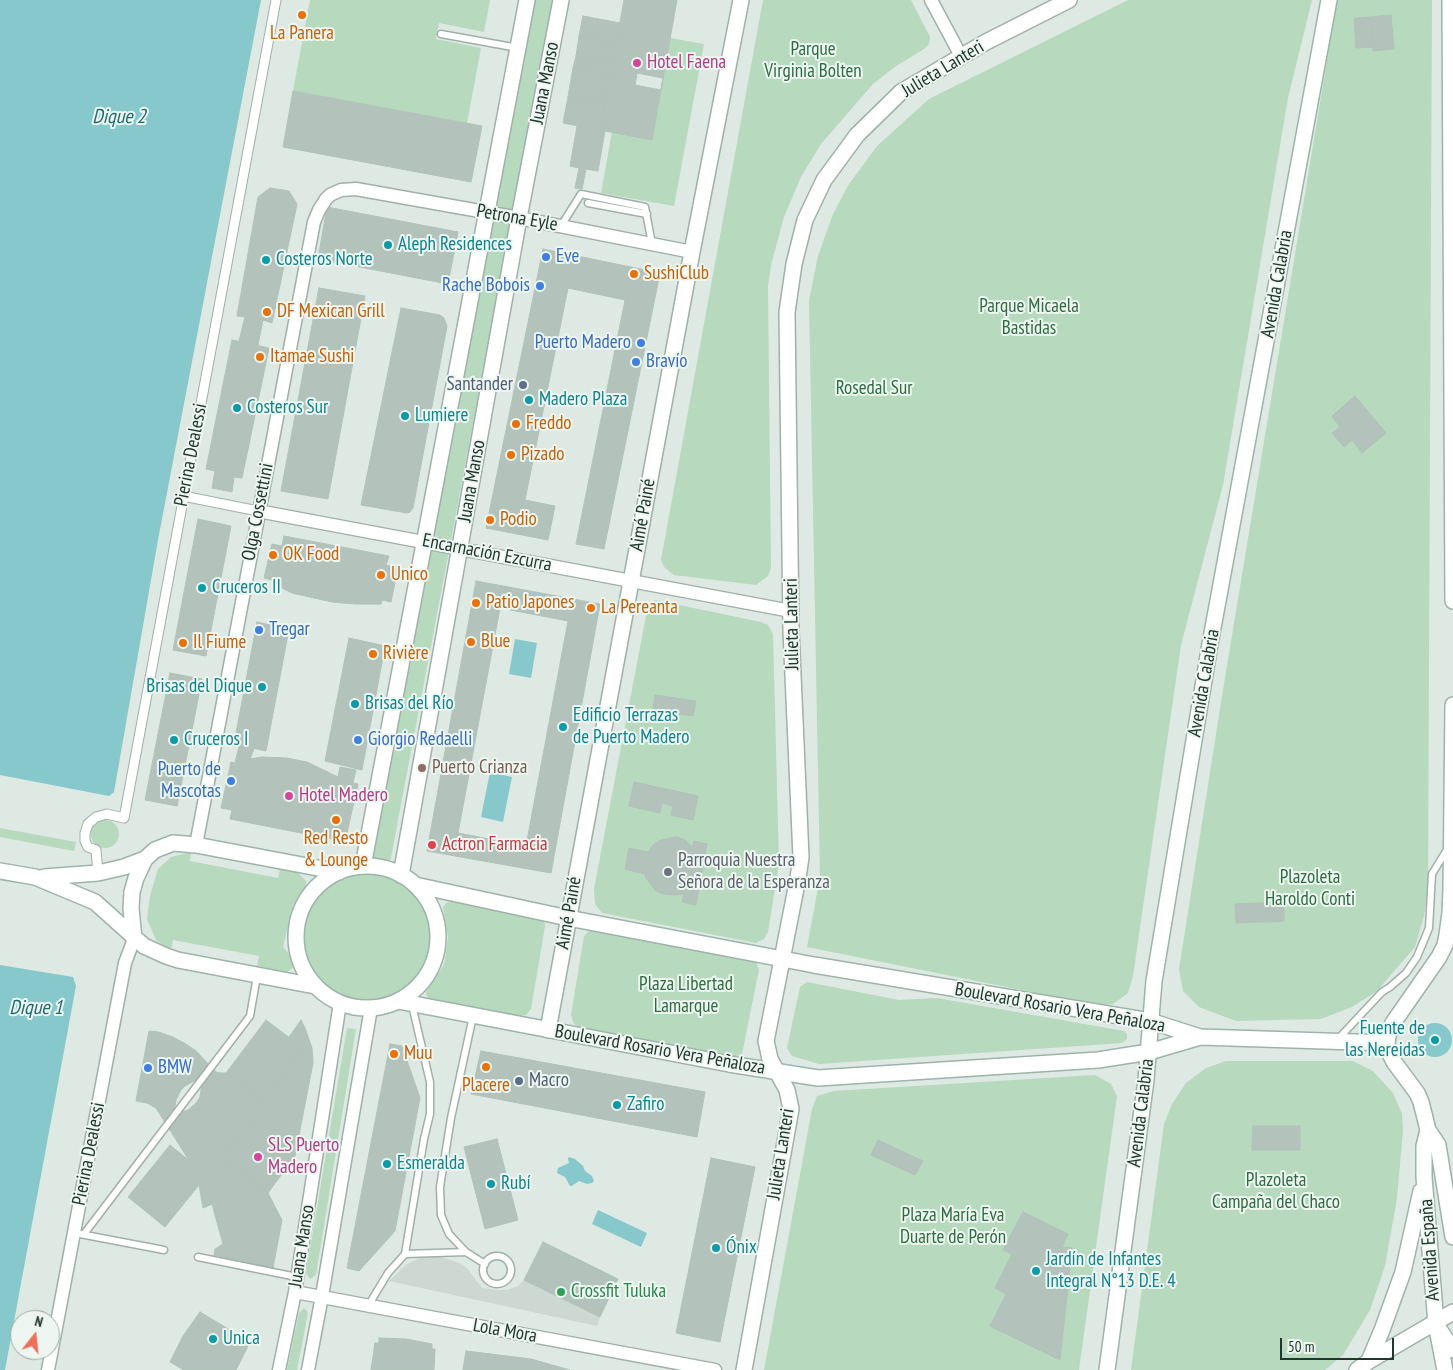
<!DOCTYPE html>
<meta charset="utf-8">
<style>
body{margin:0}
#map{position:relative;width:1453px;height:1370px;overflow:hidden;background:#dee9e3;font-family:"PT Sans Narrow",sans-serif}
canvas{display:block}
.north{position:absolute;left:10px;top:1310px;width:50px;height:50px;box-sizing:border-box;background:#eef6f1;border:1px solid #9caaa3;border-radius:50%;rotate:16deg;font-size:14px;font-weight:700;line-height:20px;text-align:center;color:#20372f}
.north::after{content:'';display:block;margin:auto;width:18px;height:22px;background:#ec6f59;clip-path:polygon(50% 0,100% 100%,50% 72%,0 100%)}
.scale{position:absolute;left:1280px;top:1338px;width:114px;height:22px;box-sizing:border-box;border:2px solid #20372f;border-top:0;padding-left:6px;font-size:15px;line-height:18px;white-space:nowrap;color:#20372f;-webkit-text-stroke:4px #eef6f1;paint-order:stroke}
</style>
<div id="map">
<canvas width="1453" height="1370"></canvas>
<div class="north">N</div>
<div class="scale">50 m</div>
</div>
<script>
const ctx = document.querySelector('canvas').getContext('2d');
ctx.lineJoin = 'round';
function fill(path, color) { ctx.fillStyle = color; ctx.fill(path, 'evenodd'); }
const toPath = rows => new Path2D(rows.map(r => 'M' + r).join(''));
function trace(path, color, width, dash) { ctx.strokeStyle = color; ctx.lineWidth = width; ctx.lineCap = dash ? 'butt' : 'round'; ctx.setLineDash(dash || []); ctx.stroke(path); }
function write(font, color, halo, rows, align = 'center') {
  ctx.font = font + ' "PT Sans Narrow",sans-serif'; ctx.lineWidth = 4; ctx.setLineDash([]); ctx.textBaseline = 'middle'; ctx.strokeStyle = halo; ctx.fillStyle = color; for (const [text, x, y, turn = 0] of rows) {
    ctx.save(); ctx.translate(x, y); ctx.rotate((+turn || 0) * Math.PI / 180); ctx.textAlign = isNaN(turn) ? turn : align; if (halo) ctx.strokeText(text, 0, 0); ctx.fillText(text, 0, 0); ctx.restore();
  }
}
const built = toPath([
 [432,1257,441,1257,459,1263,467,1268,482,1288,499,1290,507,1290,518,1286,524,1280,600,1317,597,1326,389,1281,407,1264,420,1258]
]);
const green = toPath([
 [310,0,490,0,484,32,439,23,436,39,481,48,467,123,293,91],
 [534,0,553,0,390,863,371,860],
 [763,0,911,0,930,37,929,44,924,49,896,66,873,84,821,144,801,177,784,217,771,265,768,286,771,568,768,576,756,585,674,575,664,567,661,560],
 [1128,0,1312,0,1288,98,1223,485,1181,645,1133,976,1128,993,1113,1004,1096,1005,807,947,820,877,809,301,818,256,833,214,849,184,877,146,929,99],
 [1337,0,1432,0,1428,887,1424,916,1415,947,1377,991,1352,1007,1321,1019,1236,1021,1199,1007,1183,991,1179,969,1222,696],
 [670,38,704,44,674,206,601,193,612,132,652,139],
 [655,600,761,622,768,625,773,634,779,863,768,932,764,939,756,943,602,913,595,904,594,889,646,616,648,606],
 '91 834a14 14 0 1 1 28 0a14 14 0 1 1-28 0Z',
 [0,828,76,842,74,851,0,837],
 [191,852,190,861,278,878,280,869,298,873,306,881,307,889,293,905,283,947,294,960,293,968,287,972,257,966,259,956,173,940,171,950,156,940,147,919,150,896,158,869,171,857],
 '304 938a64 64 0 1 1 128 0a64 64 0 1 1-128 0Z',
 [452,901,539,917,544,920,545,926,531,1009,526,1015,519,1016,429,999,426,994,427,988,444,965,448,938,443,907,446,903],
 [596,928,751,956,756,962,759,970,742,1054,734,1057,581,1029,574,1024,571,1015,584,936,589,931],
 [807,982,899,1000,937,998,1124,1031,1127,1034,1127,1039,1122,1043,819,1064,792,1056,787,1048,800,987],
 [347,1028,356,1029,316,1275,310,1279,306,1273],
 [1226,1061,1353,1061,1373,1071,1393,1093,1402,1114,1403,1131,1397,1198,1385,1266,1370,1310,1343,1355,1325,1370,1131,1370,1164,1124,1172,1104,1186,1083,1206,1068],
 [1095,1075,1111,1084,1117,1096,1079,1370,764,1370,812,1109,817,1096,834,1091],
 [304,1308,308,1313,297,1370,287,1370,299,1313]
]);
const water = toPath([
 [0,0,261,0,158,540,114,792,109,796,0,775],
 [515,639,537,643,531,678,509,674],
 [490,772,512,777,503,822,481,817],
 [0,965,73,977,76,986,5,1370,0,1370],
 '1418 1040a17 17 0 1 1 34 0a17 17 0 1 1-34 0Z',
 [569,1157,575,1159,583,1166,585,1171,592,1176,594,1181,592,1183,587,1184,579,1181,572,1186,570,1186,565,1177,557,1173,558,1168,569,1163,568,1159],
 [598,1210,647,1233,641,1247,592,1224]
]);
const building = toPath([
 [624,0,677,0,652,140,600,130,624,0],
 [1391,15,1394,49,1373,51,1371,17,1391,15],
 [583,16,620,23,616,43,579,36,583,16],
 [1371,17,1373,47,1356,48,1354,18,1371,17],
 [579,36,616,43,612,63,576,56,579,36],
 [576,56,612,63,610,75,573,68,576,56],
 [573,68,610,75,605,104,568,97,573,68],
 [637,73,663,78,661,90,635,85,637,73],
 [293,91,482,126,471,182,283,147,293,91],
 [568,97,605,104,600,130,563,123,568,97],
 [577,126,605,131,598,171,586,169,582,189,575,188,579,168,570,166,577,126],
 [270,188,289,191,297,204,272,323,263,320,258,345,239,341,245,317,237,316,258,197,270,188],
 [327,207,458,232,448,284,318,259,327,207],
 [543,249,660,273,604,549,576,544,625,300,568,288,525,500,555,506,548,540,486,528,543,249],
 [319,288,365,296,328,499,281,491,319,288],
 [401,308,440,315,444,318,447,326,413,508,410,512,407,513,361,505,401,308],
 [232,340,269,348,242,478,234,477,232,492,212,488,215,471,206,469,232,340],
 [1355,396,1386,433,1362,453,1352,440,1344,447,1332,433,1340,427,1332,416,1355,396],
 [198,519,231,526,206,656,173,650,198,519],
 [284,536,389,556,386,565,398,568,391,602,382,600,381,604,355,604,332,602,292,593,274,584,275,581,264,578,272,544,282,546,284,536],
 [476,581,600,604,551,873,427,851,476,581],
 [500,608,568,621,526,846,458,833,500,608],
 [257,622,289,629,266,751,234,744,257,622],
 [349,638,385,646,362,770,325,761,349,638],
 [170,673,202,679,177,806,145,800,170,673],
 [655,695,696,701,693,716,653,710,655,695],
 [239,746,254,749,250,759,262,757,287,758,307,762,338,777,340,767,356,770,353,783,358,784,347,833,339,831,337,840,230,819,232,810,221,808,231,762,235,763,239,746],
 [634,782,698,796,693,820,671,815,673,806,662,803,660,813,629,806,634,782],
 [677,837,685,840,692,847,694,841,707,844,696,905,682,902,684,894,675,895,664,894,656,891,646,878,645,874,625,869,629,848,648,852,654,844,661,840,677,837],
 [1284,902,1284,921,1236,923,1235,904,1284,902],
 [266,1020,303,1048,264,1101,226,1073,266,1020],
 [301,1020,305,1028,312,1048,313,1063,295,1156,249,1121,222,1157,268,1193,282,1220,273,1268,214,1255,215,1249,223,1244,212,1204,203,1208,199,1184,207,1175,190,1162,156,1108,147,1103,136,1101,149,1031,159,1032,173,1037,184,1043,195,1050,216,1072,221,1073,226,1073,264,1101,303,1048,289,1037,301,1020],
 [196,1080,202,1083,200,1097,197,1102,188,1110,182,1112,177,1110,175,1106,176,1100,181,1090,185,1086,196,1080],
 [390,1044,402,1046,420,1098,395,1231,359,1271,347,1268,390,1044],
 [481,1051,705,1092,697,1137,471,1094,481,1051],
 [249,1121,295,1156,268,1193,222,1157,249,1121],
 [1253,1126,1300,1126,1300,1150,1252,1150,1253,1126],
 [497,1139,518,1220,485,1229,464,1147,497,1139],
 [878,1140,923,1161,915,1175,871,1155,878,1140],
 [170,1145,207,1175,165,1227,128,1197,170,1145],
 [711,1158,755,1167,720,1342,676,1333,711,1158],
 [1023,1212,1068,1234,1062,1247,1072,1248,1060,1360,990,1326,1006,1294,995,1288,1012,1254,1003,1250,1023,1212],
 [543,1242,618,1279,600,1317,524,1280,543,1242],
 [200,1312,250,1342,236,1370,184,1370,170,1362,183,1336,200,1312],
 [379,1338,406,1339,432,1344,432,1349,435,1349,434,1370,371,1370,375,1343,379,1343,379,1338],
 [466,1351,531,1359,570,1370,463,1370,466,1351]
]);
const service = toPath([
 [441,34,518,48],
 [588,203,647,214],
 [561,226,581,194,645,207,652,244],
 [473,1016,451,1118,440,1187,441,1215,449,1234,466,1252,485,1264],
 [1338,1039,1382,992,1390,987,1406,973,1417,957,1429,928,1432,874,1448,848],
 [80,1234,164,1250],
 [84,1234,250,1016,257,976],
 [405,1254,424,1139,430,1114,430,1082,412,1005],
 '483 1270a14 14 0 1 1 28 0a14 14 0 1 1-28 0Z',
 [198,1257,297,1277],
 [368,1306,388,1273,405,1254,466,1252]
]);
const pedestrian = toPath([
 [183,496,258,511],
 [98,873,96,850,88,847,85,841,85,833,88,824,96,817,107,814,124,818,276,0]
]);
const minor = toPath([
 [931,0,961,56],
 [258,511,791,611],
 [196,845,314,222,319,210,326,199,330,195,341,190,356,189,519,218,692,252],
 [295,1292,715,1370],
 [48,1370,125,963,134,939],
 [279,1370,295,1292,340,1003],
 [308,1370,322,1296,371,1008]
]);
const tertiary = toPath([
 [363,866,527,0],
 [401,875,519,218,561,0],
 [548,1030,692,252,741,0],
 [744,1370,791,1109,787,1090,770,1059,766,1041,798,878,801,857,791,630,787,312,794,264,805,220,824,180,857,135,901,92,986,42,1069,0]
]);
const secondary = toPath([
 [1450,0,1453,601],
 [1453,705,1451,889,1450,913,1447,935,1445,945,1439,957,1393,1023,1388,1036,1387,1043,1388,1050,1394,1062,1417,1093,1421,1102,1428,1130,1438,1145,1453,1237],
 '296 937a71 71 0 1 1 142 0a71 71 0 1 1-142 0Z',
 [0,871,35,877,95,902,144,946,166,956,178,960,315,986],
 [44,877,98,873,124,867,145,859],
 [415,885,568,918,814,965,1150,1021,1200,1037,1387,1043],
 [134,939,131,908,132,892,136,878,145,859,155,850,173,843,196,845,339,872],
 [398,1001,729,1064,818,1078,1098,1060,1149,1052,1200,1037],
 [1428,1130,1424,1146,1424,1177,1436,1324,1445,1370],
 [1439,1329,1453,1350],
 [1369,1361,1382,1330,1403,1272,1421,1191],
 [1107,1370,1146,1080,1154,981,1210,644,1329,0],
 [1357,1370,1369,1361,1453,1312]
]);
const markers = [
 [302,15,5,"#e8710a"],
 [637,63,5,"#d1479c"],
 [388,245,5,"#0f9aa8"],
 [546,257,5,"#3f7fe0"],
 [266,260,5,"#0f9aa8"],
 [634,274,5,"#e8710a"],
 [540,286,5,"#3f7fe0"],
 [267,312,5,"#e8710a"],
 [641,343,5,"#3f7fe0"],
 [260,357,5,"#e8710a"],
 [636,362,5,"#3f7fe0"],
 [523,385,5,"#5c6f8a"],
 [529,400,5,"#0f9aa8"],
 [237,408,5,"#0f9aa8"],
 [405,416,5,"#0f9aa8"],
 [516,424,5,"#e8710a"],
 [511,455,5,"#e8710a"],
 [490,520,5,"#e8710a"],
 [273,555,5,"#e8710a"],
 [381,575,5,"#e8710a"],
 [202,588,5,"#0f9aa8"],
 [476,603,5,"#e8710a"],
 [591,608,5,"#e8710a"],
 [259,630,5,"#3f7fe0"],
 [471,642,5,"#e8710a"],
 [183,643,5,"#e8710a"],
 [373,654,5,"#e8710a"],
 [262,687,5,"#0f9aa8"],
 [355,704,5,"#0f9aa8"],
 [563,727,5,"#0f9aa8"],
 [174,740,5,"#0f9aa8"],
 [358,740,5,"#3f7fe0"],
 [422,768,5,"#8d6e63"],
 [231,781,5,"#3f7fe0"],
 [289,796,5,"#d1479c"],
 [336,820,5,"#e8710a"],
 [432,845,5,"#e0444e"],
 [668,872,5,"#6b7280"],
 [1435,1040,5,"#0f9aa8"],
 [394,1054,5,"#e8710a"],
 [486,1067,5,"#e8710a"],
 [148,1068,5,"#3f7fe0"],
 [519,1081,5,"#5c6f8a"],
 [617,1105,5,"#0f9aa8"],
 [258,1157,5,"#d1479c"],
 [387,1164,5,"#0f9aa8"],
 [491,1184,5,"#0f9aa8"],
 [716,1248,5,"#0f9aa8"],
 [1036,1271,5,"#0f9aa8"],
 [561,1292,5,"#2e9e5b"],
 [213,1339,5,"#0f9aa8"]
];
const foodNames = [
 ["La Panera",302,34,"center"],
 ["SushiClub",644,274],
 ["DF Mexican Grill",277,312],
 ["Itamae Sushi",270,357],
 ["Freddo",526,424],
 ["Pizado",521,455],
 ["Podio",500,520],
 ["OK Food",283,555],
 ["Unico",391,575],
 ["Patio Japones",486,603],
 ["La Pereanta",601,608],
 ["Blue",481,642],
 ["Il Fiume",193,643],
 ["Rivière",383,654],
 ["Red Resto",336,839,"center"],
 ["& Lounge",336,861,"center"],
 ["Muu",404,1054],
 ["Placere",486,1086,"center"]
];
const parkNames = [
 ["Parque",813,50],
 ["Virginia Bolten",813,72],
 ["Parque Micaela",1029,307],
 ["Bastidas",1029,329],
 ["Rosedal Sur",874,389],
 ["Plazoleta",1310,878],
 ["Haroldo Conti",1310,900],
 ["Plaza Libertad",686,985],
 ["Lamarque",686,1007],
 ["Plazoleta",1276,1181],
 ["Campaña del Chaco",1276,1203],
 ["Plaza María Eva",953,1216],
 ["Duarte de Perón",953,1238]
];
const hotelNames = [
 ["Hotel Faena",647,63],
 ["Hotel Madero",299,796],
 ["SLS Puerto",268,1146],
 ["Madero",268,1168]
];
const streetNames = [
 ["Julieta Lanteri",943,69,-31],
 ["Juana Manso",545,83,-79],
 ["Petrona Eyle",517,218,10],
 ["Avenida Calabria",1277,284,-80],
 ["Pierina Dealessi",191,455,-79],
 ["Juana Manso",472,481,-80],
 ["Olga Cossettini",258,512,-79],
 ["Aimé Painé",643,515,-80],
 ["Encarnación Ezcurra",487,553,11],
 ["Julieta Lanteri",792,624,-91],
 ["Avenida Calabria",1204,683,-80],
 ["Aimé Painé",569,913,-80],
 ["Boulevard Rosario Vera Peñaloza",1060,1008,10],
 ["Boulevard Rosario Vera Peñaloza",660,1050,10],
 ["Avenida Calabria",1141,1113,-83],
 ["Pierina Dealessi",89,1154,-79],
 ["Julieta Lanteri",781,1154,-81],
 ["Juana Manso",302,1246,-81],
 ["Avenida España",1430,1250,-94],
 ["Lola Mora",505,1331,10]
];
const cultureNames = [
 ["Aleph Residences",398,245],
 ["Costeros Norte",276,260],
 ["Madero Plaza",539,400],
 ["Costeros Sur",247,408],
 ["Lumiere",415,416],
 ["Cruceros II",212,588],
 ["Brisas del Dique",252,687,"right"],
 ["Brisas del Río",365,704],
 ["Edificio Terrazas",573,716],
 ["de Puerto Madero",573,738],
 ["Cruceros I",184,740],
 ["Fuente de",1425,1029,"right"],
 ["las Nereidas",1425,1051,"right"],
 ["Zafiro",627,1105],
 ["Esmeralda",397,1164],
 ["Rubí",501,1184],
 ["Ónix",726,1248],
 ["Jardín de Infantes",1046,1260],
 ["Integral N°13 D.E. 4",1046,1282],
 ["Unica",223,1339]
];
const shopNames = [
 ["Eve",556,257],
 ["Rache Bobois",530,286,"right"],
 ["Puerto Madero",631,343,"right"],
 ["Bravío",646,362],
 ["Tregar",269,630],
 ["Giorgio Redaelli",368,740],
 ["Puerto de",221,770,"right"],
 ["Mascotas",221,792,"right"],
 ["BMW",158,1068]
];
const serviceNames = [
 ["Santander",513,385],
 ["Macro",529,1081,"left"]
];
const educationNames = [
 ["Puerto Crianza",432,768]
];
const healthNames = [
 ["Actron Farmacia",442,845]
];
const worshipNames = [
 ["Parroquia Nuestra",678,861],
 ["Señora de la Esperanza",678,883]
];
const leisureNames = [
 ["Crossfit Tuluka",571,1292]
];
const waterNames = [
 ["Dique 2",119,117],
 ["Dique 1",36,1008]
];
fill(built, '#ccd8d1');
fill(green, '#b7d9bd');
fill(water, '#87c8cc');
fill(building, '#b3c3bb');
trace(building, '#b0c2b9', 1);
trace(service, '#a1b0a9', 9);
trace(pedestrian, '#a1b0a9', 11);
trace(minor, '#a1b0a9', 15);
trace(tertiary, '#a1b0a9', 18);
trace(secondary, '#9db4aa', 18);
trace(service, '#fff', 6);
trace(pedestrian, '#fff', 9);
trace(minor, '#fff', 12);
trace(tertiary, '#fff', 15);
trace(secondary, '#fff', 15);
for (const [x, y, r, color] of markers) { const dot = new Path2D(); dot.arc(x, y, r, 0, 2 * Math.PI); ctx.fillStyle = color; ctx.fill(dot); trace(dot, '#eef6f1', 2); }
write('19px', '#c56008', '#eef6f1', foodNames, 'left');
write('19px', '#2c6c3f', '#eef6f1', parkNames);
write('19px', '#b23c85', '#eef6f1', hotelNames, 'left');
write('19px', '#20372f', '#eef6f1', streetNames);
write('19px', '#0d838f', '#eef6f1', cultureNames, 'left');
write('19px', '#366cbe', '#eef6f1', shopNames, 'left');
write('19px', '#4e5e75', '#eef6f1', serviceNames, 'right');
write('19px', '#785e54', '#eef6f1', educationNames, 'left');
write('19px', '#be3a42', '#eef6f1', healthNames, 'left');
write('19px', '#5b616d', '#eef6f1', worshipNames, 'left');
write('19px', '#27864d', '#eef6f1', leisureNames, 'left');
write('italic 20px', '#1d6a70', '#eef6f1', waterNames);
</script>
